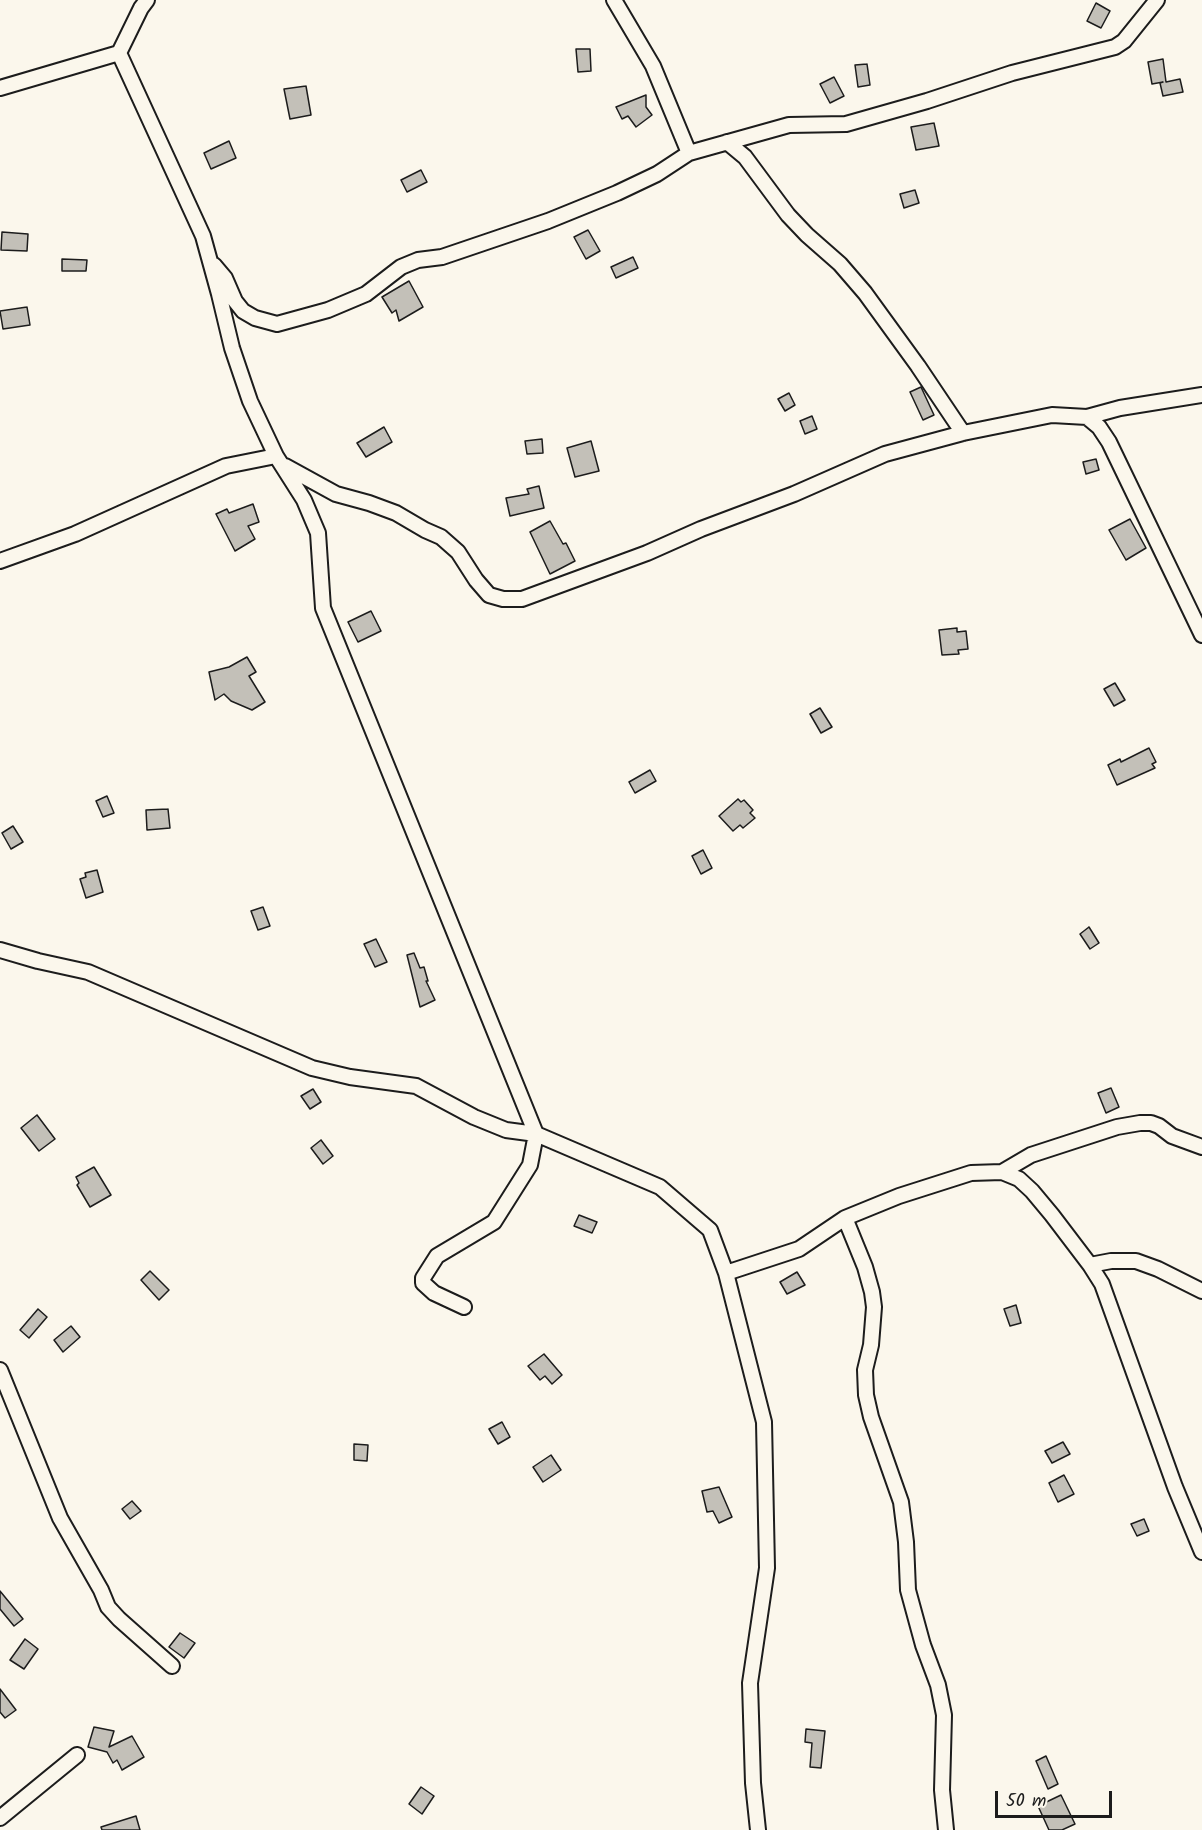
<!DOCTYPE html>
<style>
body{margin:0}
#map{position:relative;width:1202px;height:1830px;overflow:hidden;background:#fbf7ec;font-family:Kalam,sans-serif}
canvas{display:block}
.scale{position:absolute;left:995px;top:1791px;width:117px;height:27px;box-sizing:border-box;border:3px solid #1c1c1c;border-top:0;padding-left:8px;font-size:18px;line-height:21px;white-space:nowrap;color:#1c1c1c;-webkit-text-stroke:4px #fbf7ec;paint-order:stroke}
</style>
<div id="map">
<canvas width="1202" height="1830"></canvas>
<div class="scale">50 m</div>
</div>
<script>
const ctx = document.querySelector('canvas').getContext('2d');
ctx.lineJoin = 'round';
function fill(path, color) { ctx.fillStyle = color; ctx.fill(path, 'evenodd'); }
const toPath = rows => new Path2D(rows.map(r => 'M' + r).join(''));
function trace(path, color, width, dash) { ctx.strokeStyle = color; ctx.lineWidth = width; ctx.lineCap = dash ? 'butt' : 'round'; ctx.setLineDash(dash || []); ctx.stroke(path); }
const building = toPath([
 [1096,3,1110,11,1101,28,1087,21,1096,3],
 [576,49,590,49,591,71,578,72,576,49],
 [1163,59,1166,82,1180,79,1183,92,1163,96,1160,83,1163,82,1152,84,1148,62,1163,59],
 [867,64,870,85,858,87,855,65,867,64],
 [834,77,844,96,830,103,820,84,834,77],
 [306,86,311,115,290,119,284,89,306,86],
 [646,95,646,107,652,115,636,127,628,116,622,119,616,107,646,95],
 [934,123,939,146,916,150,911,127,934,123],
 [229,141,236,158,211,169,204,153,229,141],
 [421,170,427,182,407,192,401,180,421,170],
 [915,190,919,203,904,208,900,194,915,190],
 [588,230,600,251,586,259,574,237,588,230],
 [2,232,28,234,27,251,1,250,2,232],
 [633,257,638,268,616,278,611,267,633,257],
 [62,259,87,260,86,271,62,271,62,259],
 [409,281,423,307,399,321,396,310,392,313,382,297,409,281],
 [27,307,30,325,3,329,0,311,27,307],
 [921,387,934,415,923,420,910,392,921,387],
 [789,393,795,405,785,411,778,399,789,393],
 [812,416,817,429,805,434,800,421,812,416],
 [384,427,392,442,366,457,357,443,384,427],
 [542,439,543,453,527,454,525,441,542,439],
 [591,441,599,471,575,477,567,448,591,441],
 [1096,459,1099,470,1086,474,1083,462,1096,459],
 [539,486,544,508,510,516,506,498,529,494,527,489,539,486],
 [253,504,259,522,248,526,255,539,235,551,216,514,227,509,229,513,253,504],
 [1130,519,1146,548,1126,560,1109,530,1130,519],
 [550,521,563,544,566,543,575,561,550,574,530,532,550,521],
 [371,611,381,631,358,642,348,622,371,611],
 [957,628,957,632,966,631,968,649,958,650,959,654,942,655,939,630,957,628],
 [247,657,256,672,249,676,265,702,252,710,231,701,224,694,215,700,209,672,229,667,247,657],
 [1115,683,1125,700,1114,706,1104,689,1115,683],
 [820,708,832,727,821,733,810,714,820,708],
 [1149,748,1156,762,1152,764,1155,768,1117,785,1108,765,1120,759,1121,762,1149,748],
 [650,770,656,781,635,793,629,782,650,770],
 [107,796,114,813,103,817,96,801,107,796],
 [738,799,741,802,744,800,753,810,750,813,755,818,743,828,740,825,733,831,719,816,738,799],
 [168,809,170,828,147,830,146,810,168,809],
 [13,826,23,842,11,849,2,833,13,826],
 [703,850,712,868,701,874,692,856,703,850],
 [97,870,103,892,86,898,80,879,86,877,85,873,97,870],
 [263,907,270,926,258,930,251,911,263,907],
 [1089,927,1099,943,1090,949,1080,934,1089,927],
 [376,939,387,962,375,967,364,944,376,939],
 [414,953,420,968,424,967,428,981,426,981,435,1000,420,1007,407,955,414,953],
 [1111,1088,1119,1107,1106,1113,1098,1093,1111,1088],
 [313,1089,321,1102,310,1109,301,1096,313,1089],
 [37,1115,55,1139,39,1151,21,1128,37,1115],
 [321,1140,333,1156,323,1164,311,1148,321,1140],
 [94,1167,111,1195,90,1207,77,1185,79,1183,76,1177,94,1167],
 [579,1215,597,1222,592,1233,574,1226,579,1215],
 [150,1271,169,1290,159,1300,141,1280,150,1271],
 [797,1272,805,1285,787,1294,780,1282,797,1272],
 [1016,1305,1021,1323,1010,1326,1004,1309,1016,1305],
 [38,1309,47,1317,29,1338,20,1330,38,1309],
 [71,1326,80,1337,63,1352,54,1340,71,1326],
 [544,1354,562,1375,552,1384,545,1376,540,1380,528,1366,544,1354],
 [502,1422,510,1437,498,1444,489,1429,502,1422],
 [1063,1442,1070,1454,1052,1463,1045,1451,1063,1442],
 [354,1444,368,1445,367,1461,354,1460,354,1444],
 [551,1455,561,1470,543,1482,533,1467,551,1455],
 [1064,1475,1074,1494,1058,1502,1049,1483,1064,1475],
 [719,1487,732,1517,719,1523,713,1511,707,1512,702,1491,719,1487],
 [132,1501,141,1511,130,1519,122,1509,132,1501],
 [1144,1519,1149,1531,1137,1536,1131,1524,1144,1519],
 [0,1591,23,1619,14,1626,0,1609,0,1591],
 [180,1633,195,1643,184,1658,169,1647,180,1633],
 [25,1639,38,1649,24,1669,10,1660,25,1639],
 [0,1689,16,1710,5,1718,0,1712,0,1689],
 [94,1727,114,1731,109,1747,132,1736,144,1757,122,1770,117,1760,113,1763,107,1752,88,1747,94,1727],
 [806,1729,825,1731,821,1768,810,1767,812,1743,805,1742,806,1729],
 [1046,1756,1058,1784,1048,1789,1036,1761,1046,1756],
 [421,1787,434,1796,422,1814,409,1804,421,1787],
 [1061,1795,1075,1824,1062,1830,1049,1830,1038,1806,1061,1795],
 [136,1816,140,1830,102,1830,101,1827,136,1816]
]);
const street = toPath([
 [614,0,653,66,689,153],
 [119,53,203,236,219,294,232,348,250,401,276,456,304,500,318,533,323,608,536,1134,660,1187,710,1230,726,1273,764,1422,767,1568,750,1683,753,1783,758,1830],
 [0,88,119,53,141,8,147,0],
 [727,142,745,157,788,215,807,235,840,264,865,293,918,366,963,433],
 [214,265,225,278,235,301,243,311,255,318,277,324,328,310,366,294,401,267,418,260,442,257,548,221,617,193,657,174,689,153,789,125,846,124,927,101,1012,73,1115,47,1124,41,1157,0],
 [1087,417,1120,408,1202,395],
 [285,466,336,494,369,503,396,513,425,530,441,537,458,552,476,580,489,595,503,599,522,599,647,553,701,529,794,494,885,454,963,433,1052,415,1087,417,1099,427,1109,442,1202,635],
 [0,561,75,534,226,466,276,456],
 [0,950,38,961,88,972,312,1068,350,1077,416,1086,474,1117,506,1130,536,1134,530,1165,494,1222,437,1256,423,1278,423,1283,434,1293,464,1307],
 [1002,1172,1031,1155,1117,1127,1140,1123,1151,1123,1159,1126,1172,1136,1202,1147],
 [845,1218,865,1267,872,1292,874,1307,871,1345,865,1370,866,1395,871,1417,901,1502,906,1542,908,1590,923,1645,938,1685,944,1715,942,1790,946,1830],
 [1090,1265,1111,1261,1136,1261,1158,1269,1202,1291],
 [726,1273,799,1249,845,1218,899,1196,971,1173,1002,1172,1019,1179,1032,1191,1052,1215,1090,1265,1102,1284,1175,1487,1202,1552],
 [0,1370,60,1518,101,1590,108,1607,119,1619,172,1666],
 [0,1818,77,1755]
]);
fill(building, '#c3c0b8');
trace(building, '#1c1c1c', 1.5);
trace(street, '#1c1c1c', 18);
trace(street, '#fbf7ec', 14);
</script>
